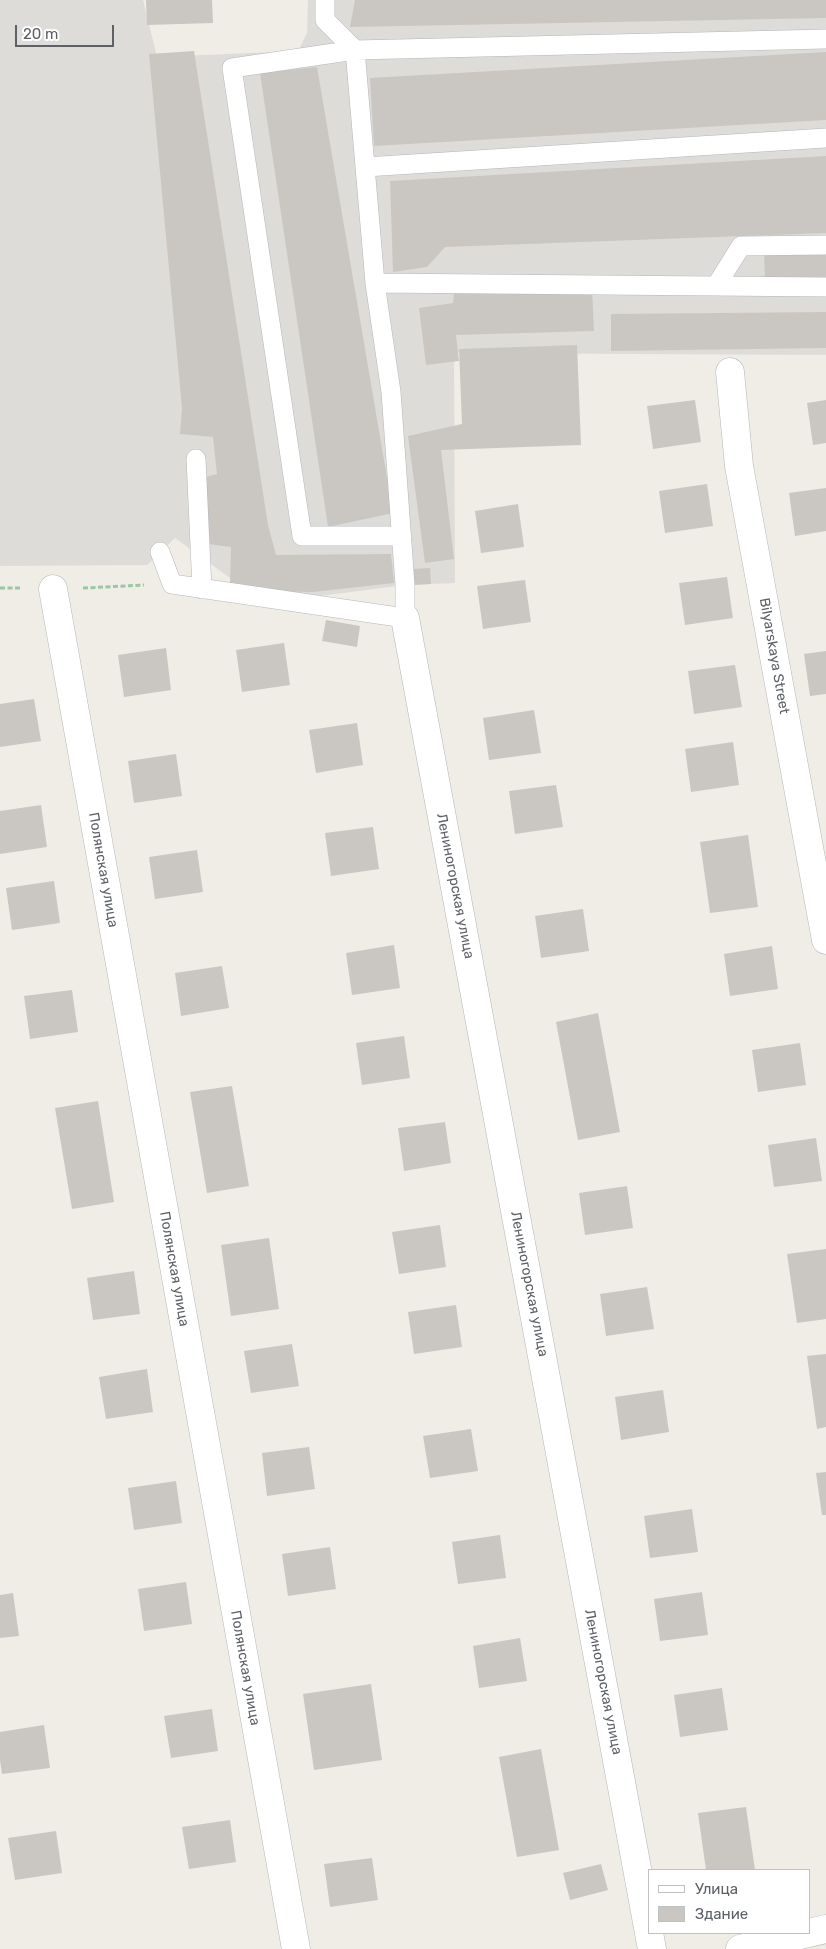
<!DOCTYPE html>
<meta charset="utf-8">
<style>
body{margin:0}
#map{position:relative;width:826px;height:1949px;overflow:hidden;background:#efede6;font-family:Rubik,sans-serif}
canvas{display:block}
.legend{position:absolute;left:648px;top:1869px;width:162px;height:65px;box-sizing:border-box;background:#fff;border:1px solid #bec0c2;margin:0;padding:6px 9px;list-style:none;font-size:15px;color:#5d6166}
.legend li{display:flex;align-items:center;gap:10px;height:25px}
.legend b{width:25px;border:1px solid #bec0c2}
.scale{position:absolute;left:15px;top:25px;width:99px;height:22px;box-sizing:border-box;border:2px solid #5d6166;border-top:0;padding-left:6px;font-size:15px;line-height:18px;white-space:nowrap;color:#5d6166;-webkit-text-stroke:4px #fff;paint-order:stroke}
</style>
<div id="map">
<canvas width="826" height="1949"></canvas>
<ul class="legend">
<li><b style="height:6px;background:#fff"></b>Улица</li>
<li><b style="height:14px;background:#cac7c3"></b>Здание</li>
</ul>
<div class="scale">20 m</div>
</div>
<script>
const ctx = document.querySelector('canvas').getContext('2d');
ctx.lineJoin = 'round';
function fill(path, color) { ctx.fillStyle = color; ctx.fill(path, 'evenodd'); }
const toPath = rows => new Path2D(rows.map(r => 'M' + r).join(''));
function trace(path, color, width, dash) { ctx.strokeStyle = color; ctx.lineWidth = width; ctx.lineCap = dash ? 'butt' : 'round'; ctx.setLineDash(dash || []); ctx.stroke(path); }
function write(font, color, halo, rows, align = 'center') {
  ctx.font = font + ' Rubik,sans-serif'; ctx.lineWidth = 4; ctx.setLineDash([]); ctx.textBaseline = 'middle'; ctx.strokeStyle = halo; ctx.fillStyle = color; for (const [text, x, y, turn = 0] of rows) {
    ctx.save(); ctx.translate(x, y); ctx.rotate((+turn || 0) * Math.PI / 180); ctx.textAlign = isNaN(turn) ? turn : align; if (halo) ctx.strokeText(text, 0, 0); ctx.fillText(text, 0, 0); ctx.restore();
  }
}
const industrial = toPath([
 [0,0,143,0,157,57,298,51,307,33,308,0,826,0,826,355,454,353,455,583,405,585,312,597,230,578,175,538,147,565,0,566]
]);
const building = toPath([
 [146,0,212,0,213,23,147,25],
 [355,0,826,0,826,18,350,27],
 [194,51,268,525,276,555,391,554,394,583,313,592,264,591,230,583,231,547,208,544,206,477,217,474,213,437,180,434,182,408,149,54],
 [826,52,826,120,374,146,370,78],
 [317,67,393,513,328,527,260,73],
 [826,156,826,233,445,247,427,267,393,272,390,181],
 [826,252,826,278,765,279,764,253],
 [592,289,594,331,456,335,459,361,426,365,419,308,453,303,454,293],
 [826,312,826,348,611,351,611,314],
 [577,345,581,445,441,450,454,559,425,563,408,436,462,424,459,349],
 [695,400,701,442,653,449,647,406],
 [826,400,826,443,813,445,807,403],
 [707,484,713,526,665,533,659,491],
 [826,488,826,531,795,536,789,493],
 [518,504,524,547,481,553,475,511],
 [430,568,431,584,414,585,413,569],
 [727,577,733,618,685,625,679,583],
 [525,580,531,622,483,629,477,586],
 [326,620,360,626,357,647,322,641],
 [284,643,290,685,242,692,236,650],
 [166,648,171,690,124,697,118,655],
 [826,651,826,694,810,696,804,654],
 [735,665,742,707,694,714,688,671],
 [34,699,41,741,0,747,0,704],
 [534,710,541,753,489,760,483,718],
 [357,723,363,765,316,773,309,730],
 [733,742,739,785,691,792,685,749],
 [176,754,182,796,134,803,128,761],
 [556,785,563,827,515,834,509,791],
 [41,805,47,847,0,854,0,811],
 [373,827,379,869,331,876,325,833],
 [748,835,758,907,710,913,700,842],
 [197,850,203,892,155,899,149,857],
 [54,881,60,923,12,930,6,888],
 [583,909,589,951,541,958,535,916],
 [394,945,400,988,352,995,346,953],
 [772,946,778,989,730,996,724,954],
 [222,966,229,1008,181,1016,175,973],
 [72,990,78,1032,30,1039,24,996],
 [598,1013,620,1132,578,1140,556,1022],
 [404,1036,410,1078,362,1085,356,1043],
 [800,1043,806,1085,758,1092,752,1050],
 [232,1086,249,1186,207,1193,190,1092],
 [98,1101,114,1202,72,1209,55,1108],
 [445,1122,451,1163,404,1171,398,1128],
 [816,1138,822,1181,774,1187,768,1145],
 [627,1186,633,1228,585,1235,579,1193],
 [440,1225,446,1267,399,1274,392,1232],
 [269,1238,279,1309,231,1316,221,1245],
 [826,1249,826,1319,797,1323,787,1254],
 [134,1271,140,1314,93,1320,87,1278],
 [647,1287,654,1329,606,1336,600,1294],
 [456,1305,462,1347,414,1354,408,1312],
 [292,1344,299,1386,251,1393,244,1351],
 [826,1354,826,1427,817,1429,807,1356],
 [147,1369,153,1412,106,1419,99,1377],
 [663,1390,669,1432,621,1440,615,1397],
 [471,1429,478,1471,430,1478,423,1436],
 [309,1447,315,1489,267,1496,262,1453],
 [826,1472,826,1515,822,1515,816,1473],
 [176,1481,182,1523,134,1530,128,1488],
 [692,1509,698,1552,650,1558,644,1516],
 [500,1535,506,1578,458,1584,452,1542],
 [330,1547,336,1589,288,1596,282,1554],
 [186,1582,192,1624,144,1631,138,1589],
 [702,1592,708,1635,660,1641,654,1599],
 [13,1593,19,1636,0,1638,0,1595],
 [520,1638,527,1681,479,1688,473,1646],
 [371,1684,382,1760,314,1770,303,1694],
 [722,1688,728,1730,680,1737,674,1695],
 [212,1709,218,1751,171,1758,164,1716],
 [44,1725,50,1768,2,1774,0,1760,0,1732],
 [541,1749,559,1850,517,1857,499,1757],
 [746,1807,755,1870,706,1870,698,1813],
 [230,1820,236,1862,189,1869,182,1827],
 [56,1831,62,1873,15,1880,8,1838],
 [372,1858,378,1900,330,1907,324,1864],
 [601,1864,608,1890,570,1900,563,1873]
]);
const path = toPath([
 [0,588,22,588],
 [83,588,144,585]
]);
const service = toPath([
 [325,0,325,20,355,50,375,283],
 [365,167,826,138],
 [716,286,741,246,826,245],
 [196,459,202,589],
 [402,536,302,536,232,68,355,50,826,39],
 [160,552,172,584,405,618,405,585,391,392,375,283,826,287]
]);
const minor = toPath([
 [730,372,739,466,826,940],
 [53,589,296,1949],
 [405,618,652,1949],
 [740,1949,826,1929]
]);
const streetNames = [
 ["Bilyarskaya Street",774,656,80],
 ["Полянская улица",103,870,80],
 ["Лениногорская улица",455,886,79],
 ["Полянская улица",174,1269,80],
 ["Лениногорская улица",529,1284,79],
 ["Полянская улица",245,1668,80],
 ["Лениногорская улица",603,1682,79]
];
fill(industrial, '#dedcd8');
fill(building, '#cac7c3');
trace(service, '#b3b6ba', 20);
trace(minor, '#b3b6ba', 29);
trace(path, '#9cc7a6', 3, [5, 2.5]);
trace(service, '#fff', 19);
trace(minor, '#fff', 28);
write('14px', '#5d6166', '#fff', streetNames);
</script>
